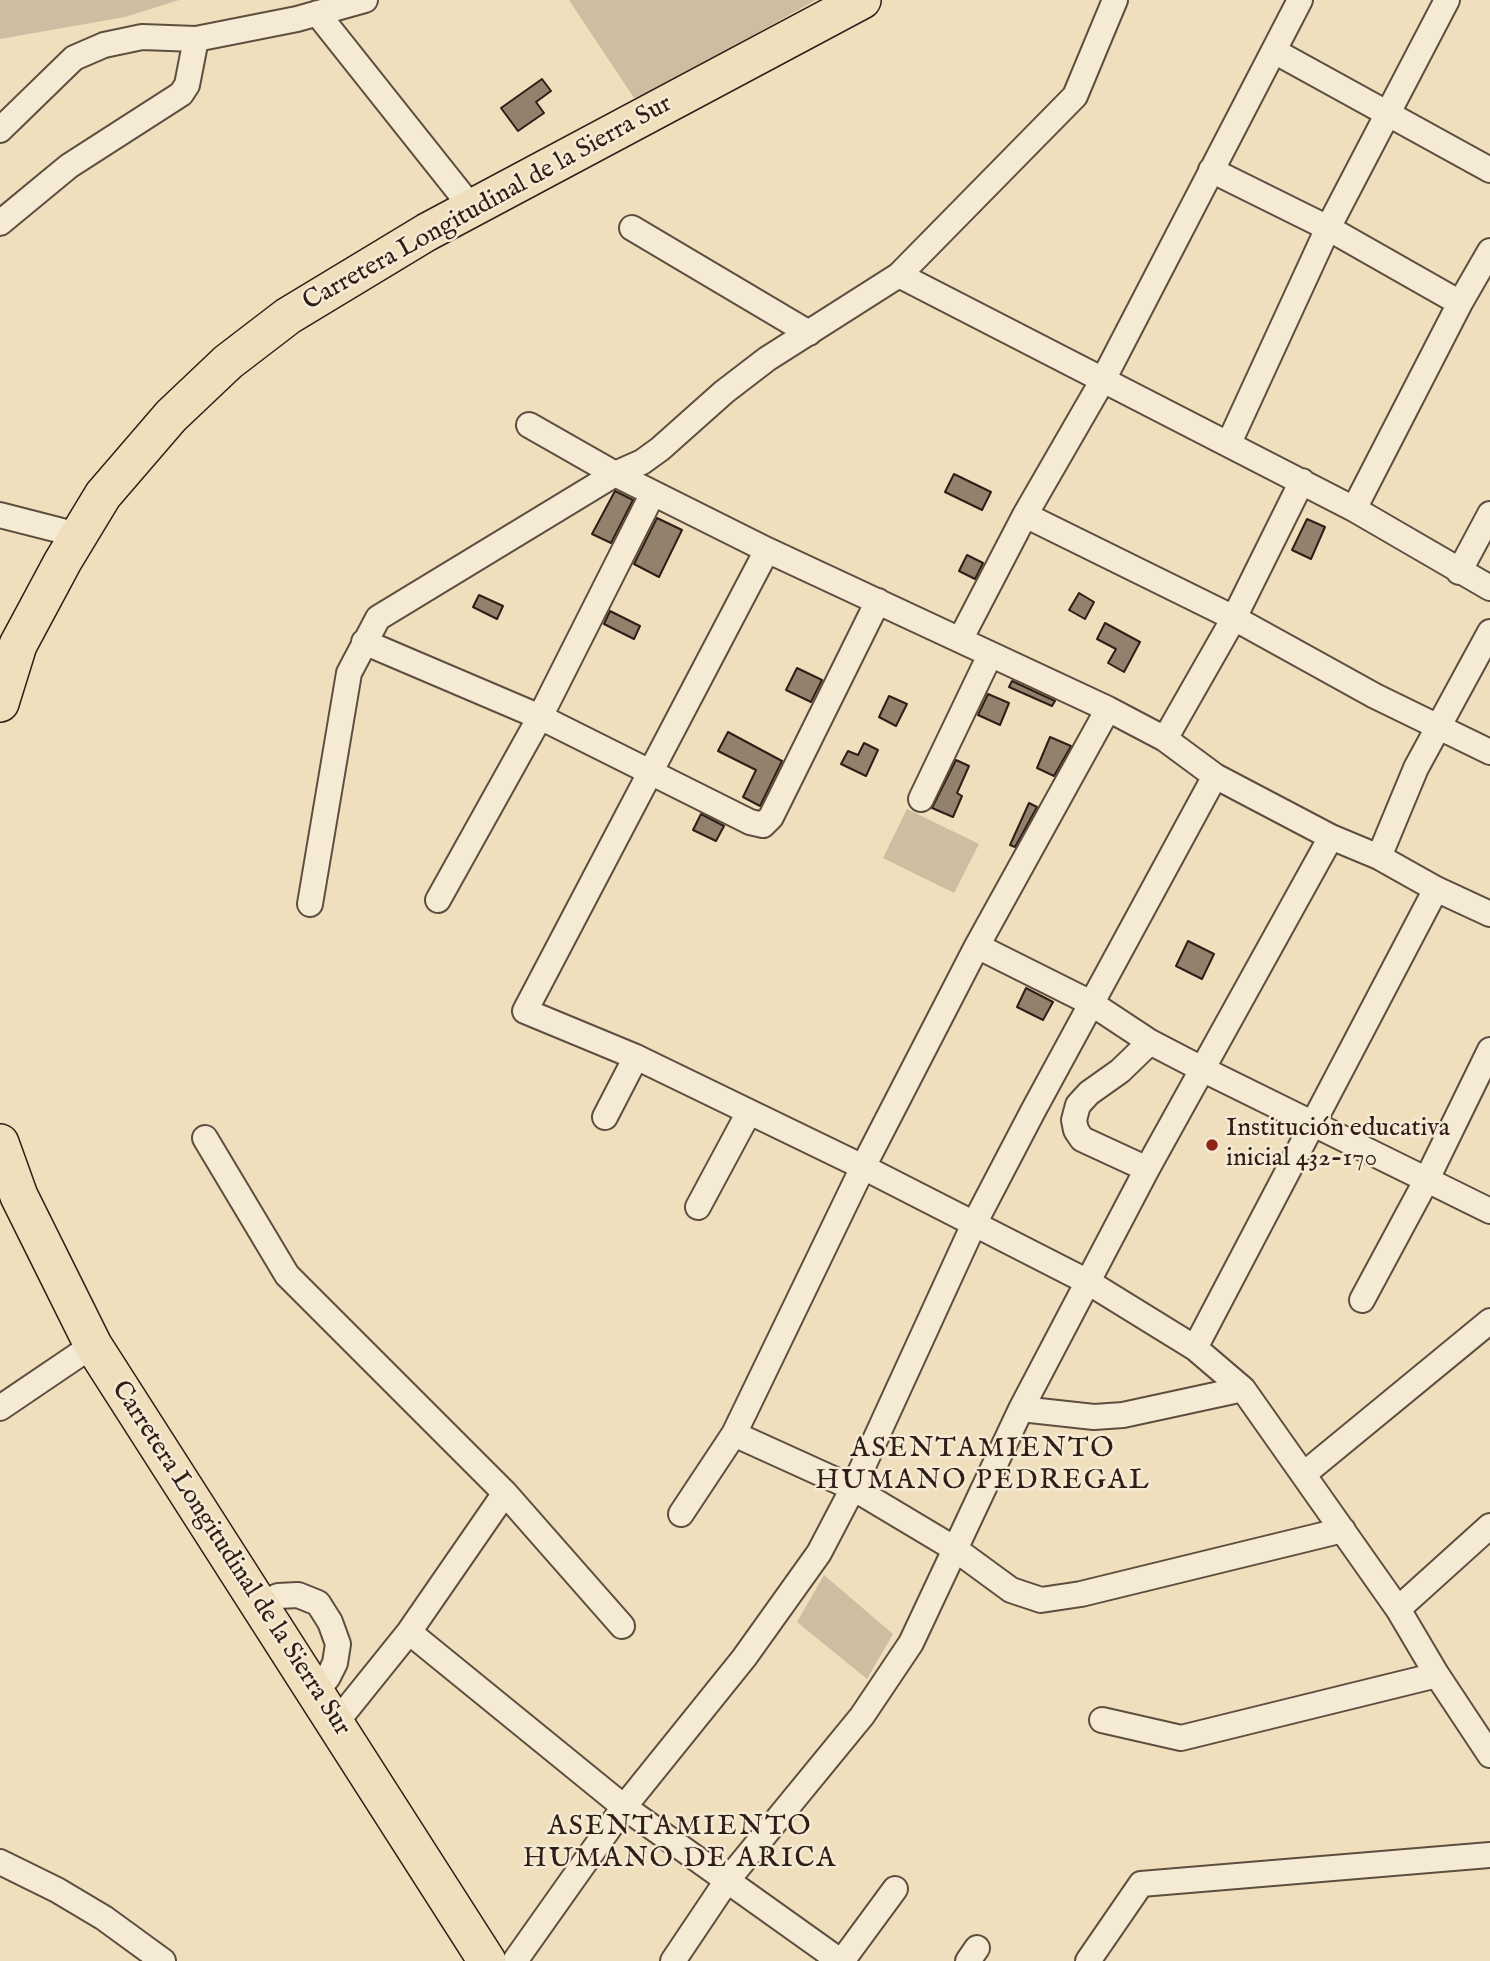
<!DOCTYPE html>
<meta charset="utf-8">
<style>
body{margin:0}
canvas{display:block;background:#efdfbd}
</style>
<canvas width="1490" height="1961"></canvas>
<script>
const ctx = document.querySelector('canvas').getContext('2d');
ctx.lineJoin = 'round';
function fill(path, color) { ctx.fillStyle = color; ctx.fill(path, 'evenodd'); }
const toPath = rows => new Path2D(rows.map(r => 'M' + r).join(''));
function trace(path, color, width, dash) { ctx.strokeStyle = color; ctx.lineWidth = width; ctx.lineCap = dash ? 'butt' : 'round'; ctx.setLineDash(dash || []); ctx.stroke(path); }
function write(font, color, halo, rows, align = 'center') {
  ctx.font = font + ' "IM FELL English",serif'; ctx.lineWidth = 5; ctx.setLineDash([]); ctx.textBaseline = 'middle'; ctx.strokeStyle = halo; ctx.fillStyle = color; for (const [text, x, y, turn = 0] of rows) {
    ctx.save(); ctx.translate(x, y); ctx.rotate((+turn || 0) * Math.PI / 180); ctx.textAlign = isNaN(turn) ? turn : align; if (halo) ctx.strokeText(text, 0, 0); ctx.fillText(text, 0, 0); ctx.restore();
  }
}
const green = toPath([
 [0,0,179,0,125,17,0,39],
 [569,0,816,0,697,67,667,91,634,98],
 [907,809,979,844,954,893,883,858],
 [824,1575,893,1634,867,1679,797,1622]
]);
const building = toPath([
 [542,79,551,91,536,102,544,113,518,131,501,108,542,79],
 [954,474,991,492,982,510,945,492,954,474],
 [615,491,633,500,611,543,592,534,615,491],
 [657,518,682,530,659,577,634,564,657,518],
 [1307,519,1325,527,1311,559,1292,550,1307,519],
 [967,555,983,563,975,579,959,571,967,555],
 [1079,593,1094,602,1085,619,1069,610,1079,593],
 [479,595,503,606,497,619,473,607,479,595],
 [610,611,640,626,634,639,604,624,610,611],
 [1105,623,1140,642,1124,672,1108,663,1116,649,1097,639,1105,623],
 [797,668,822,680,811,702,786,690,797,668],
 [1012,681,1055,701,1052,706,1009,687,1012,681],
 [988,694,1009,703,1000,725,978,715,988,694],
 [889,696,907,704,896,726,879,717,889,696],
 [728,732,782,761,760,806,743,797,756,770,718,751,728,732],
 [1050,737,1071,746,1054,776,1037,768,1050,737],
 [864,743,878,750,866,776,841,764,848,751,858,755,864,743],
 [956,760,969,766,957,793,962,796,953,817,932,808,956,760],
 [1029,803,1037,807,1015,847,1010,845,1029,803],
 [701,814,724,826,716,841,693,830,701,814],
 [1188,941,1214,954,1202,979,1176,966,1188,941],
 [1026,988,1053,1002,1043,1020,1017,1007,1026,988]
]);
const minor = toPath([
 [317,13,472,208],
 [1274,51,1490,170],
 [0,130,74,58,104,45,142,37,196,39,297,19,365,0],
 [1211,170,1328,228,1460,303],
 [0,223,69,166,181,94,187,85,196,39],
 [632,228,809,333],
 [899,275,1354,509,1490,588],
 [529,425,615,474,767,550,1108,709,1165,739,1215,776,1331,837,1379,857,1436,889,1490,914],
 [1229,443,1328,228,1447,0],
 [1354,509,1460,303,1490,251],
 [0,515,78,535],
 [1025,515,1234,618,1375,696,1490,752],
 [767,550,525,1011,636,1057,863,1167,1088,1282,1195,1348,1243,1389,1398,1609,1437,1675,1490,1755],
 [1459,572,1490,514],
 [960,640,1025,515,1104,378,1300,0],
 [364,642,540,717,750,822,763,825,771,817,878,601],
 [1165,739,1234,618,1302,481],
 [921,799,990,655],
 [1379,857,1416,768,1490,632],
 [438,900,540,717,653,493],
 [310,904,349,673,378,618,615,474,642,462,660,449,724,392,767,359,899,275,1075,96,1115,0],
 [977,946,1091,1003,1150,1042,1202,1069,1490,1211],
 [605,1117,636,1057],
 [205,1138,287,1275,505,1493],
 [1147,1169,1082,1139,1076,1130,1074,1120,1078,1105,1089,1093,1120,1071,1150,1042],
 [698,1207,749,1112],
 [1362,1300,1426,1181,1490,1050],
 [1195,1348,1436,889],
 [0,1408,93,1345],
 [1021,1409,1094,1417,1123,1415,1243,1389],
 [734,1434,853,1488,955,1549,1011,1590,1041,1600,1081,1594,1343,1530],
 [1304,1474,1490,1321],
 [681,1514,734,1434,863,1167,977,946,1108,709],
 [258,1606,278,1596,298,1595,318,1603,330,1622,338,1644,335,1663,328,1677,315,1694],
 [1398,1609,1490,1526],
 [409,1632,624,1807,840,1961],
 [1102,1720,1181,1738,1437,1675],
 [335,1724,409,1632,505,1493,622,1626],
 [0,1862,57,1890,104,1918,163,1961],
 [515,1961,624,1807,744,1658,819,1553,853,1488,974,1224,1033,1111,1215,776],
 [673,1961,726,1882,862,1716,911,1643,1021,1409,1147,1169,1331,837],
 [842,1961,895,1889],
 [968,1961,977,1948],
 [1088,1961,1141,1884,1490,1855]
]);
const highway = toPath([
 [0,703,18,645,63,561,103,495,171,416,228,362,288,316,427,232,862,0],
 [0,1143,19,1196,93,1345,487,1961]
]);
const markers = [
 [1212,1145,7,"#8f2418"]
];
const streetNames = [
 ["Carretera Longitudinal de la Sierra Sur",488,204,-29],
 ["Carretera Longitudinal de la Sierra Sur",230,1559,57]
];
const poiNames = [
 ["Institución educativa",1226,1130],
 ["inicial 432-170",1226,1160]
];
const neighbourhoodNames = [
 ["ASENTAMIENTO",983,1450],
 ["HUMANO PEDREGAL",983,1482],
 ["ASENTAMIENTO",680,1828],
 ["HUMANO DE ARICA",680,1860]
];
fill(green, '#cebea1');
fill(building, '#92826d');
trace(building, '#2e1e17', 2);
trace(minor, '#5e4e40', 28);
trace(highway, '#2e1e17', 40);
trace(minor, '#f5ead4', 24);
trace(highway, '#efdfbd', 37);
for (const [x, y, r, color] of markers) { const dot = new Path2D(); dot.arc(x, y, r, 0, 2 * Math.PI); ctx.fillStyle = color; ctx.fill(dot); trace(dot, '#f5ead4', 2.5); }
write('26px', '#2e1e17', '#f5ead4', streetNames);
write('26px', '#2e1e17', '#f5ead4', poiNames, 'left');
ctx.letterSpacing = '2px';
write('28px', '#2e1e17', '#f5ead4', neighbourhoodNames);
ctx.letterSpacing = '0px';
</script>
